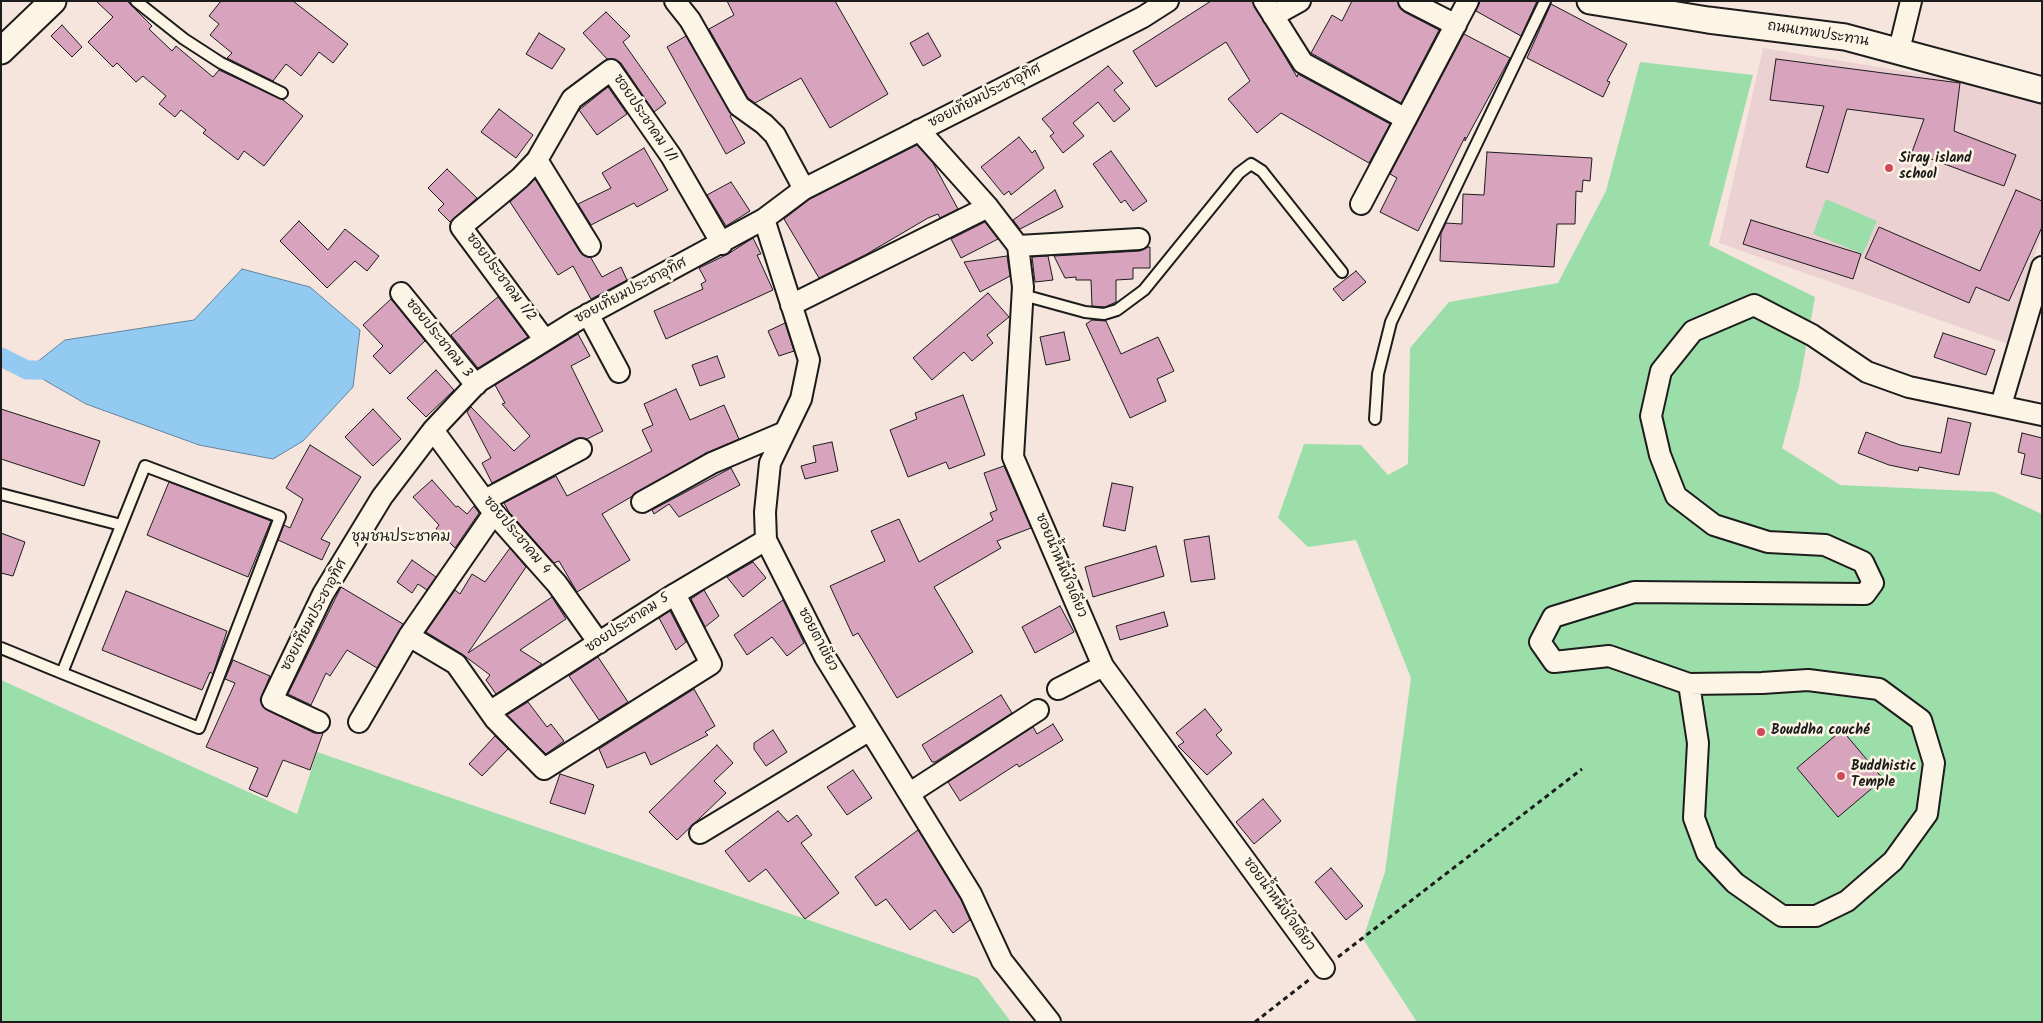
<!DOCTYPE html>
<meta charset="utf-8">
<style>
body{margin:0}
#map{position:relative;width:2043px;height:1023px;overflow:hidden;background:#f5e5dd;font-family:Kalam,sans-serif}
canvas{display:block}
.frame{position:absolute;inset:0;border:2px solid #1c1c1c;pointer-events:none}
</style>
<div id="map">
<canvas width="2043" height="1023"></canvas>
<div class="frame"></div>
</div>
<script>
const ctx = document.querySelector('canvas').getContext('2d');
ctx.lineJoin = 'round';
function fill(path, color) { ctx.fillStyle = color; ctx.fill(path, 'evenodd'); }
const toPath = rows => new Path2D(rows.map(r => 'M' + r).join(''));
function trace(path, color, width, dash) { ctx.strokeStyle = color; ctx.lineWidth = width; ctx.lineCap = dash ? 'butt' : 'round'; ctx.setLineDash(dash || []); ctx.stroke(path); }
function write(font, color, halo, rows, align = 'center') {
  ctx.font = font + ' Kalam,"Playpen Sans Thai",sans-serif'; ctx.lineWidth = 5; ctx.setLineDash([]); ctx.textBaseline = 'middle'; ctx.strokeStyle = halo; ctx.fillStyle = color; for (const [text, x, y, turn = 0] of rows) {
    ctx.save(); ctx.translate(x, y); ctx.rotate((+turn || 0) * Math.PI / 180); ctx.textAlign = isNaN(turn) ? turn : align; if (halo) ctx.strokeText(text, 0, 0); ctx.fillText(text, 0, 0); ctx.restore();
  }
}
const built = toPath([
 [1763,48,1964,81,2042,104,2042,232,2008,344,1719,243]
]);
const green = toPath([
 [1640,62,1753,75,1709,245,1815,297,1799,386,1782,448,1840,485,1994,492,2042,514,2042,1022,1417,1022,1363,939,1385,872,1411,678,1356,540,1308,547,1278,518,1304,444,1361,445,1388,475,1408,464,1410,348,1449,302,1558,283,1606,191],
 [1826,199,1877,221,1863,254,1813,234],
 [1,680,297,814,317,752,978,978,1011,1022,1,1022]
]);
const water = toPath([
 [242,269,310,287,360,330,353,387,303,441,273,459,199,445,86,404,27,370,65,340,194,320,242,269]
]);
const canal = toPath([
 [1,357,27,370,52,370]
]);
const building = toPath([
 [96,1,127,1,152,26,149,29,172,51,176,46,213,77,219,70,283,100,303,116,264,166,244,151,238,160,203,133,206,130,181,110,175,117,159,104,166,96,143,76,136,82,117,63,113,67,88,42,113,17,96,1],
 [221,1,293,1,348,44,333,63,319,52,301,76,286,64,273,81,227,58,232,53,210,35,219,24,209,16,221,1],
 [727,1,835,1,888,94,830,128,801,78,755,103,748,98,709,29,734,15,727,1],
 [1211,1,1252,1,1297,77,1298,74,1390,124,1369,163,1281,113,1257,133,1228,99,1250,81,1226,42,1156,87,1133,51,1211,1],
 [1352,1,1397,1,1404,12,1439,30,1401,103,1311,53,1332,15,1342,21,1352,1],
 [1480,1,1537,1,1521,36,1476,11,1480,1],
 [1551,4,1627,44,1607,81,1610,82,1603,97,1527,58,1551,4],
 [606,12,630,36,623,42,666,103,654,112,621,63,615,59,607,59,583,33,606,12],
 [62,25,82,47,72,57,51,36,62,25],
 [539,33,565,49,552,69,526,54,539,33],
 [928,33,941,56,923,66,910,43,928,33],
 [1464,34,1510,58,1465,141,1465,137,1418,231,1380,212,1397,178,1390,174,1464,34],
 [686,36,732,115,730,116,745,143,726,154,667,47,686,36],
 [1776,59,1960,83,1954,131,2016,155,2004,186,1912,152,1924,119,1847,109,1828,173,1806,167,1824,106,1770,100,1776,59],
 [1108,66,1123,83,1114,90,1130,109,1114,122,1098,102,1073,123,1084,136,1063,153,1050,136,1054,133,1042,119,1108,66],
 [608,87,627,114,597,135,579,110,608,87],
 [499,109,533,135,516,158,481,132,499,109],
 [1019,137,1032,153,1035,150,1044,168,1011,195,1009,191,1004,195,981,167,1019,137],
 [917,145,933,163,958,209,940,218,938,214,928,218,865,255,819,278,784,219,810,199,917,145],
 [644,148,668,190,637,207,634,203,591,225,578,204,611,188,602,173,644,148],
 [1111,151,1147,201,1133,211,1125,200,1121,203,1093,164,1111,151],
 [1487,152,1592,158,1590,181,1583,180,1582,192,1576,191,1575,224,1557,224,1554,267,1440,261,1441,233,1446,223,1462,224,1463,194,1484,195,1487,152],
 [447,169,477,198,450,222,438,210,444,204,428,188,447,169],
 [535,179,580,252,591,258,602,277,621,267,627,280,591,299,573,266,558,275,510,202,535,179],
 [731,182,750,211,726,226,707,195,731,182],
 [1055,190,1063,207,1020,229,1013,220,1055,190],
 [2016,190,2042,201,2042,227,2009,301,1976,287,1969,303,1865,258,1879,227,1980,271,2016,190],
 [1751,220,1861,254,1853,279,1743,244,1751,220],
 [299,221,328,250,345,229,379,256,367,271,355,261,327,288,280,241,299,221],
 [985,222,998,239,961,258,951,239,985,222],
 [753,238,761,254,757,255,773,290,666,339,654,311,703,289,701,284,706,281,699,268,728,254,753,238],
 [1148,247,1150,247,1150,268,1133,268,1133,279,1116,280,1116,302,1105,307,1092,306,1091,280,1076,280,1076,277,1065,278,1054,256,1140,251,1148,247],
 [1007,256,1010,276,980,292,964,262,1007,256],
 [1048,256,1053,280,1035,282,1032,257,1048,256],
 [1356,271,1366,282,1343,301,1333,289,1356,271],
 [988,293,1009,317,987,335,993,343,972,361,964,352,932,380,913,358,988,293],
 [498,297,528,337,478,368,451,335,498,297],
 [391,299,425,341,390,374,373,356,383,346,363,325,391,299],
 [1092,320,1106,321,1121,354,1158,337,1174,371,1157,379,1166,401,1130,418,1086,324,1092,320],
 [785,323,794,351,779,356,768,331,785,323],
 [1064,332,1070,360,1046,365,1040,337,1064,332],
 [1943,333,1995,350,1986,375,1934,357,1943,333],
 [578,334,590,356,571,366,603,431,587,439,575,439,492,483,482,463,491,458,467,412,471,407,514,451,530,436,502,404,505,403,495,385,578,334],
 [717,356,725,377,700,386,692,365,717,356],
 [436,370,454,390,426,417,407,398,436,370],
 [676,389,690,420,724,405,739,439,706,453,602,514,630,560,577,592,559,561,554,563,509,512,504,503,556,476,567,496,652,451,642,430,653,425,644,404,676,389],
 [963,395,985,455,949,469,946,462,908,477,890,430,917,419,915,413,963,395],
 [1,409,100,441,84,486,1,459,1,409],
 [373,409,401,439,373,466,345,437,373,409],
 [1948,418,1971,423,1959,475,1919,467,1918,471,1889,465,1858,453,1866,432,1900,445,1941,453,1948,418],
 [2022,433,2042,438,2042,479,2021,474,2025,454,2018,452,2022,433],
 [832,442,838,471,805,479,801,466,816,462,813,446,832,442],
 [310,445,361,477,321,539,330,543,322,560,278,540,284,525,290,528,303,499,286,488,310,445],
 [1004,466,1031,528,997,541,1001,548,934,587,973,652,897,698,858,633,853,636,830,586,885,561,871,531,899,519,919,562,993,520,990,513,997,510,984,473,1004,466],
 [731,468,740,485,679,517,669,504,654,514,652,510,731,468],
 [432,480,456,507,458,506,467,514,474,506,479,513,455,548,436,529,439,525,413,497,432,480],
 [169,482,271,521,248,577,147,535,169,482],
 [1112,483,1133,487,1125,531,1103,526,1112,483],
 [1,533,25,542,13,576,1,573,1,533],
 [1209,536,1215,579,1191,582,1184,540,1209,536],
 [1156,546,1164,576,1093,597,1085,567,1156,546],
 [510,548,526,567,468,653,552,597,566,619,520,650,542,664,496,694,486,680,490,675,462,654,426,632,455,590,460,594,472,574,485,582,510,548],
 [412,560,436,577,427,590,418,584,412,593,397,582,412,560],
 [753,562,766,578,743,597,727,577,753,562],
 [341,587,403,624,377,668,347,650,330,676,326,673,311,705,288,694,341,587],
 [704,590,719,616,705,627,691,599,704,590],
 [126,591,227,631,213,674,210,672,202,690,102,650,126,591],
 [783,600,804,643,787,656,772,637,747,655,734,635,783,600],
 [1060,606,1074,632,1035,653,1022,627,1060,606],
 [670,611,686,642,676,650,659,618,670,611],
 [1164,612,1168,626,1120,640,1116,626,1164,612],
 [598,657,628,702,599,720,569,676,598,657],
 [233,660,270,676,260,700,267,710,314,733,323,733,310,770,283,760,267,797,249,789,258,768,206,747,235,683,225,679,233,660],
 [694,689,715,726,705,732,708,735,651,765,645,752,607,768,599,749,694,689],
 [1001,695,1012,713,935,762,932,762,922,745,1001,695],
 [528,702,547,727,551,724,564,741,546,754,507,715,528,702],
 [1205,709,1222,730,1216,735,1232,753,1207,775,1178,746,1184,742,1176,733,1205,709],
 [1053,724,1063,740,1019,767,1017,764,960,801,948,782,1033,727,1037,734,1053,724],
 [773,730,787,752,766,766,754,749,754,743,773,730],
 [1842,730,1883,779,1838,817,1797,768,1842,730],
 [495,736,508,749,482,776,469,764,495,736],
 [717,745,733,763,714,781,726,793,677,840,649,812,717,745],
 [853,770,872,798,847,815,827,787,853,770],
 [560,774,594,785,585,814,550,803,560,774],
 [1263,799,1281,821,1254,844,1236,822,1263,799],
 [778,811,788,822,797,815,812,835,801,843,839,893,805,919,766,869,749,882,725,851,778,811],
 [918,830,961,900,970,920,953,933,935,910,910,930,886,899,876,906,855,877,918,830],
 [1331,868,1363,906,1346,920,1315,882,1331,868]
]);
const path = toPath([
 [1338,957,1582,769],
 [1255,1022,1310,979]
]);
const service = toPath([
 [136,1,184,39,221,63,282,93],
 [1023,295,1085,312,1104,314,1117,310,1144,290,1239,173,1251,164,1262,171,1342,272],
 [1375,419,1378,374,1391,322,1545,1],
 [1,494,121,525],
 [1,648,62,673,199,728,280,517,145,466,62,673]
]);
const minor = toPath([
 [675,1,690,20,739,106,764,124,775,135,804,189],
 [1264,1,1303,63,1406,119],
 [1409,1,1456,25],
 [1273,16,1300,1],
 [1899,50,1911,1],
 [919,130,988,207,1018,246,1023,287,1013,457,1103,666,1324,968],
 [537,160,590,246],
 [1361,204,1468,1],
 [764,219,809,360,801,399,770,463,765,512,766,540,825,657,971,894,1002,961,1050,1022],
 [1018,246,1139,239],
 [401,293,476,385],
 [791,305,988,207],
 [588,314,619,372],
 [544,339,461,227,520,178,537,160,572,99,611,70,671,156,722,244],
 [2001,405,2042,267],
 [433,430,494,513,557,584,599,643],
 [485,500,581,449],
 [642,502,712,463,785,432],
 [409,636,456,664,495,719,544,769,711,664,675,594],
 [1689,684,1698,743,1694,818,1707,853,1735,883,1782,916,1816,916,1847,901,1893,861,1927,814,1934,763,1921,720,1879,689,1808,680,1762,683,1689,684,1609,656,1554,662,1540,642,1553,617,1634,592,1865,594,1873,583,1863,562,1825,545,1768,542,1714,525,1676,496,1660,455,1651,416,1661,371,1693,331,1754,305,1812,335,1867,372,1909,387,2042,415],
 [1058,689,1103,666],
 [491,711,675,594,766,540],
 [319,722,272,700,323,594,382,497,433,430,478,382,576,321,764,219,804,189,1143,17,1168,1],
 [359,722,409,636,494,513],
 [910,793,1038,710],
 [700,833,870,730]
]);
const tertiary = toPath([
 [1590,1,1708,20,1845,37,2042,90],
 [1,51,53,1]
]);
const markers = [
 [1889,168,5,"#d1495b"],
 [1761,732,5,"#d1495b"],
 [1841,776,5,"#d1495b"]
];
const streetNames = [
 ["ถนนเทพประทาน",1818,35,9],
 ["ซอยเทียมประชาอุทิศ",985,97,-27],
 ["ซอยประชาคม 1/1",644,119,56],
 ["ซอยประชาคม 1/2",500,278,53],
 ["ซอยเทียมประชาอุทิศ",631,292,-28],
 ["ซอยประชาคม 3",438,339,51],
 ["ซอยประชาคม 4",516,536,50],
 ["ซอยน้ำหนึ่งใจเดียว",1060,566,67],
 ["ซอยเทียมประชาอุทิศ",315,616,-62],
 ["ซอยประชาคม 5",628,624,-33],
 ["ซอยตาเขียว",817,640,62],
 ["ซอยน้ำหนึ่งใจเดียว",1278,905,54]
];
const poiNames = [
 ["Siray island",1899,160],
 ["school",1899,176],
 ["Bouddha couché",1771,732],
 ["Buddhistic",1851,768],
 ["Temple",1851,784]
];
const neighbourhoodNames = [
 ["ชุมชนประชาคม",401,538]
];
fill(built, '#ecd1d3');
fill(green, '#9cdea9');
fill(water, '#93caf2');
trace(water, '#63849c', 1);
trace(canal, '#93caf2', 19);
fill(building, '#d7a3bd');
trace(building, '#1c1c1c', 1);
trace(service, '#1c1c1c', 14);
trace(minor, '#1c1c1c', 24);
trace(tertiary, '#1c1c1c', 29);
trace(path, '#1c1c1c', 3, [5, 4]);
trace(service, '#fcf5e5', 10);
trace(minor, '#fcf5e5', 20);
trace(tertiary, '#fcf5e5', 25);
for (const [x, y, r, color] of markers) { const dot = new Path2D(); dot.arc(x, y, r, 0, 2 * Math.PI); ctx.fillStyle = color; ctx.fill(dot); trace(dot, '#fcf5e5', 2); }
write('14px', '#1c1c1c', '#fcf5e5', streetNames);
write('bold 14px', '#1c1c1c', '#fcf5e5', poiNames, 'left');
write('15px', '#1c1c1c', '#fcf5e5', neighbourhoodNames);
</script>
